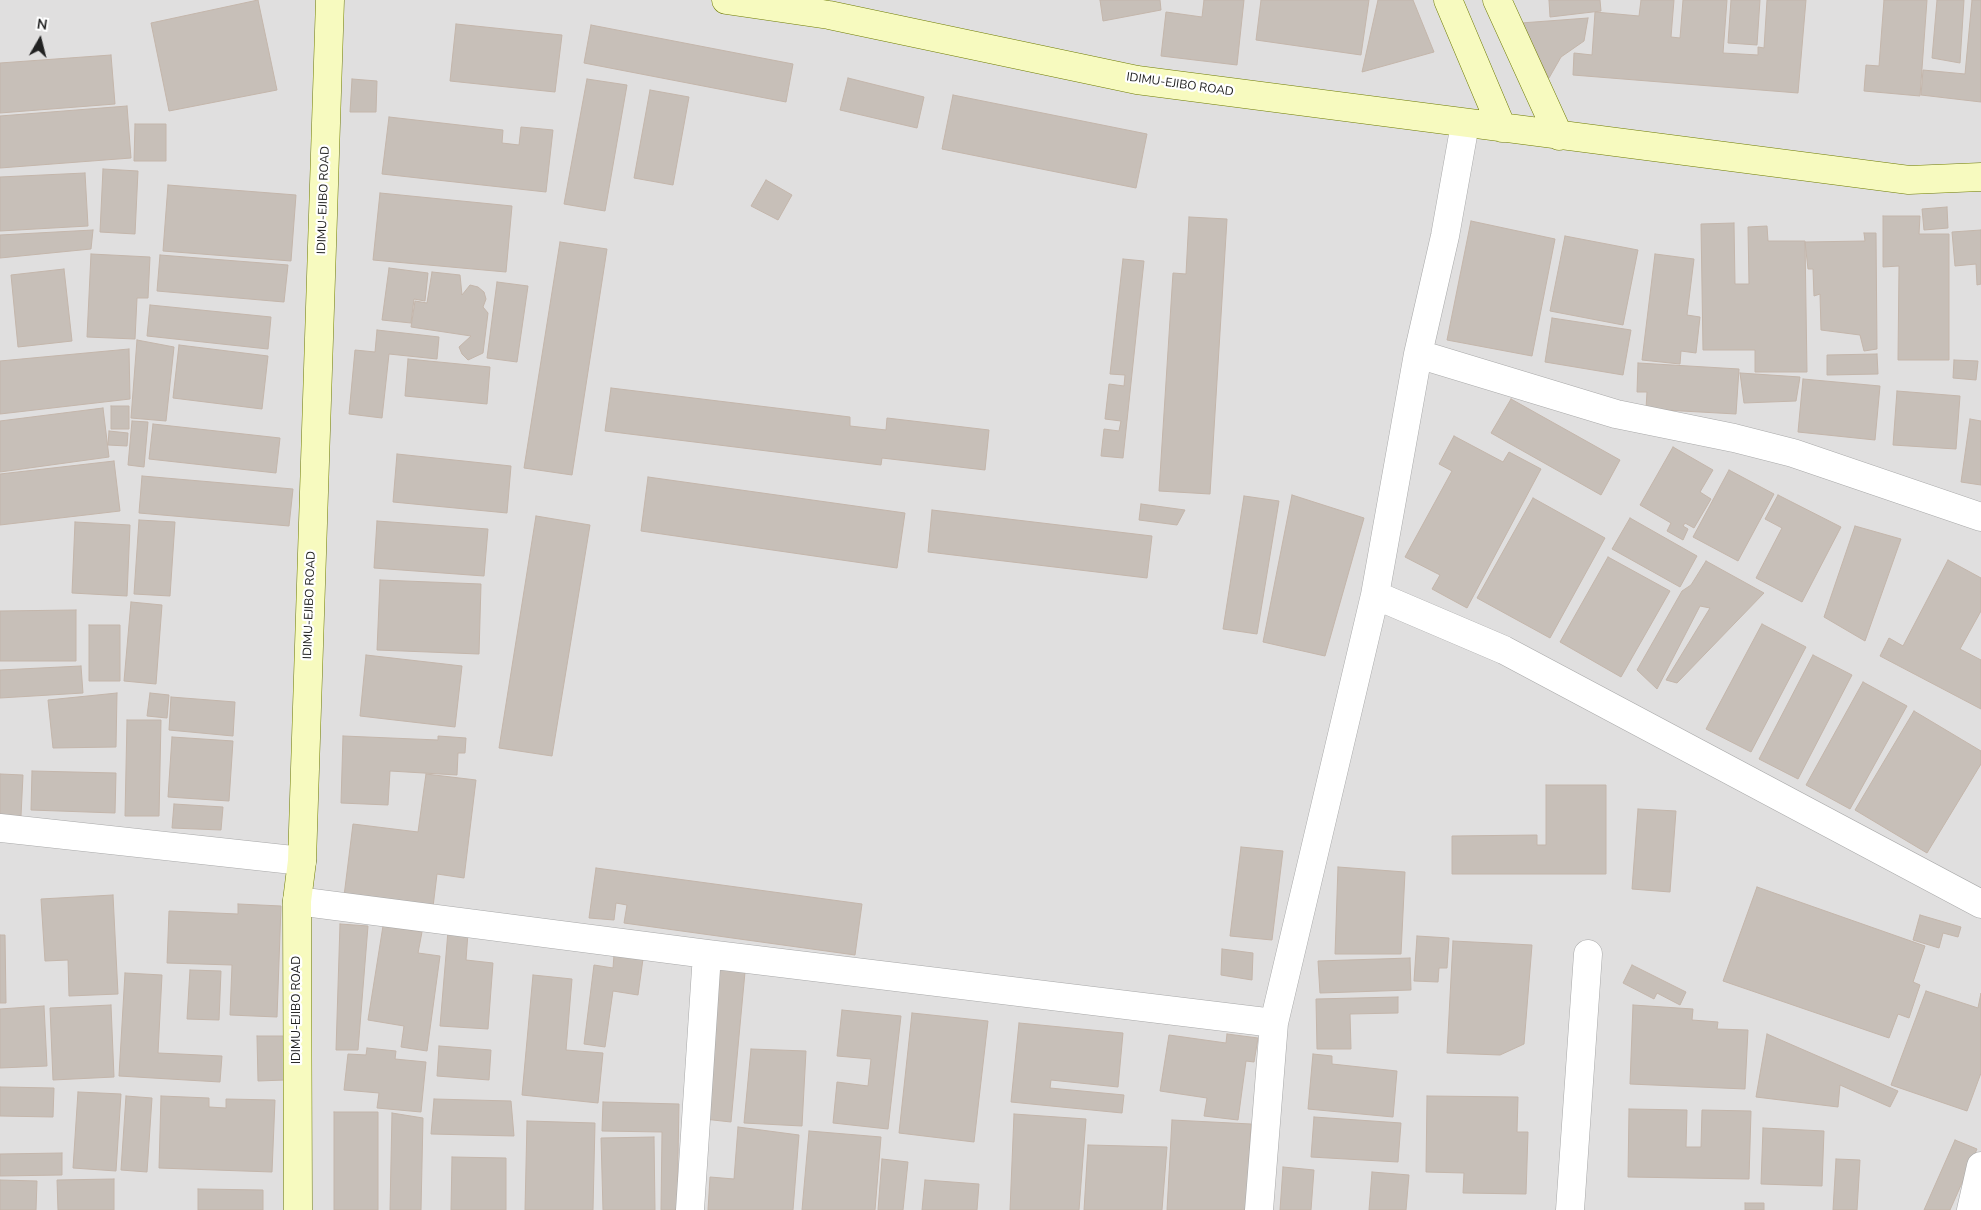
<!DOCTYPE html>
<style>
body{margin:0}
#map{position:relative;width:1981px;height:1210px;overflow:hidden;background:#f2efe9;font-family:"Nunito Sans",sans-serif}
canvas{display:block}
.north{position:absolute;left:15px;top:15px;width:50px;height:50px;-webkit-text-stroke:4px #fff;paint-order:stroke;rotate:8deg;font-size:14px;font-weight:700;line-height:20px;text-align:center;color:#222}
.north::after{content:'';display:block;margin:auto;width:18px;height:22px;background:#222;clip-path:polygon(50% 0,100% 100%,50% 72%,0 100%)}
</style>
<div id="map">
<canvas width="1981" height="1210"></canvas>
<div class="north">N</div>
</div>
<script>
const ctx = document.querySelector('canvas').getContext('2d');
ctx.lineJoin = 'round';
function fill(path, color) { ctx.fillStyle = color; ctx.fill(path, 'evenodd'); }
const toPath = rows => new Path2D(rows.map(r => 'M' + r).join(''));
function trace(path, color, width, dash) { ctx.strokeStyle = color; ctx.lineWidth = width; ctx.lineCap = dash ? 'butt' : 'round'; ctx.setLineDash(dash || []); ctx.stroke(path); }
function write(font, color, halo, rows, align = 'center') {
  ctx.font = font + ' "Nunito Sans",sans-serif'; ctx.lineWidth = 4.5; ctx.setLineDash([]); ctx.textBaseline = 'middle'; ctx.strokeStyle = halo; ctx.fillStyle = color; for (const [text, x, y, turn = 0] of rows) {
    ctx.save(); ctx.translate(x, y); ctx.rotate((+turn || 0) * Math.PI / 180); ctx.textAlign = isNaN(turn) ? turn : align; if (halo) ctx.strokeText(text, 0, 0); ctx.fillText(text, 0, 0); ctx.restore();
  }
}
const residential = toPath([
 [0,0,1981,0,1981,1210,0,1210]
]);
const building = toPath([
 [258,0,277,90,169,111,151,23,258,0],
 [1100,0,1160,0,1161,10,1103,21,1100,0],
 [1204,0,1244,0,1237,65,1161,56,1166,12,1202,17,1204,0],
 [1261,0,1369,0,1361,55,1256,40,1261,0],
 [1378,0,1413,0,1434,52,1362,72,1378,0],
 [1549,0,1600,0,1601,11,1550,17,1549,0],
 [1641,0,1674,0,1671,37,1680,38,1683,0,1727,0,1723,53,1758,55,1758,47,1764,48,1767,0,1806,0,1798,93,1573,75,1574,53,1592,55,1595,12,1639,16,1641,0],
 [1731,0,1760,0,1757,45,1728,43,1731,0],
 [1884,0,1927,0,1920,96,1864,91,1866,65,1879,66,1884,0],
 [1937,0,1964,0,1960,63,1932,58,1937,0],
 [1972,0,1981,0,1981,102,1921,95,1923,70,1965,74,1972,0],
 [1588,18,1584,41,1561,57,1549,78,1521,23,1588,18],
 [456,24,562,35,555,92,450,81,456,24],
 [591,25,793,64,786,102,584,63,591,25],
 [111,55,115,104,0,113,0,63,111,55],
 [848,78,924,97,917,128,840,110,848,78],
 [352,79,377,81,376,112,350,112,352,79],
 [587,79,627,85,605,211,564,204,587,79],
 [650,90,689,97,673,185,634,178,650,90],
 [953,95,1147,134,1136,188,942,149,953,95],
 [127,106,131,158,0,168,0,116,127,106],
 [389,117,503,130,502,143,519,145,521,127,553,130,546,192,382,174,389,117],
 [135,124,166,124,166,161,134,161,135,124],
 [103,169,138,171,135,234,100,232,103,169],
 [85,173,88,226,0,231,0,177,85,173],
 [766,180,792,195,778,220,751,206,766,180],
 [168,185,296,195,291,261,163,251,168,185],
 [380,193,512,206,506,272,373,260,380,193],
 [1947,207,1948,228,1924,230,1922,209,1947,207],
 [1883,216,1920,216,1919,234,1949,234,1949,360,1898,360,1899,266,1883,267,1883,216],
 [1189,217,1227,219,1210,494,1159,491,1173,273,1186,274,1189,217],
 [1471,221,1555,239,1532,356,1447,340,1471,221],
 [1734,223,1735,284,1749,284,1748,227,1767,226,1768,241,1805,241,1807,372,1755,372,1755,350,1703,350,1701,224,1734,223],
 [93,230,91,249,0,258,0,235,93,230],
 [1981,230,1981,284,1977,285,1976,264,1955,266,1952,232,1981,230],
 [1864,233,1876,233,1877,349,1864,351,1860,335,1821,330,1820,294,1814,296,1813,269,1808,269,1805,242,1865,241,1864,233],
 [1565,236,1638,250,1623,325,1550,311,1565,236],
 [560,242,607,249,572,475,524,468,560,242],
 [91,254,150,257,148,298,137,298,135,339,87,337,91,254],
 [1655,254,1694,259,1687,315,1700,317,1696,353,1681,351,1680,364,1642,360,1655,254],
 [160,255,288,265,284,302,157,291,160,255],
 [1123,259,1144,261,1123,458,1101,456,1104,429,1119,431,1121,421,1105,419,1109,384,1124,386,1125,375,1110,374,1123,259],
 [389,268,428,273,425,301,414,299,411,323,382,320,389,268],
 [64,269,72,341,18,347,11,275,64,269],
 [432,272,460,275,462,295,470,285,478,287,484,292,486,299,483,307,488,313,483,353,468,360,462,354,459,347,471,336,411,327,415,301,427,303,432,272],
 [497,282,528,286,517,362,487,358,497,282],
 [150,305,271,317,268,349,147,336,150,305],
 [1552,318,1631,330,1623,375,1545,362,1552,318],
 [377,330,439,337,437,359,389,354,382,418,349,414,355,350,375,352,377,330],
 [137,340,174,347,166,421,131,418,137,340],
 [179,345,268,356,262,409,173,398,179,345],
 [129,349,130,399,0,414,0,361,129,349],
 [1877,354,1878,374,1827,375,1827,355,1877,354],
 [408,359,490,367,487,404,405,396,408,359],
 [1954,360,1978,361,1976,380,1953,378,1954,360],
 [1638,363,1739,369,1736,414,1646,409,1647,392,1637,392,1638,363],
 [1740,373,1800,377,1796,401,1744,403,1740,373],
 [1803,379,1880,386,1875,440,1798,432,1803,379],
 [611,388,850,417,850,426,886,430,887,418,989,430,985,470,882,458,881,465,605,431,611,388],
 [1897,391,1960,396,1956,449,1893,445,1897,391],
 [1511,399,1620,460,1601,495,1491,433,1511,399],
 [111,406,129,406,129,429,111,429,111,406],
 [103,408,109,457,0,472,0,421,103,408],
 [1970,419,1981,421,1981,485,1961,482,1970,419],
 [132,421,148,422,144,467,128,465,132,421],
 [153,424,280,438,276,473,149,459,153,424],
 [109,431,128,433,127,446,108,445,109,431],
 [1454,436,1503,462,1509,452,1541,469,1467,608,1432,589,1440,575,1405,557,1452,471,1439,464,1454,436],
 [1673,447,1713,470,1700,492,1711,499,1694,528,1685,523,1683,526,1688,529,1683,540,1667,531,1671,523,1640,505,1673,447],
 [397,454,511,466,507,513,393,502,397,454],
 [114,461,120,511,0,525,0,474,114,461],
 [1729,470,1774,494,1738,561,1693,537,1729,470],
 [142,476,293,489,289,526,139,513,142,476],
 [648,477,905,513,897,568,641,531,648,477],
 [1292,495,1364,518,1325,656,1263,642,1292,495],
 [1778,495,1841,527,1802,602,1756,578,1782,528,1765,519,1778,495],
 [1244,496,1279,501,1257,634,1223,629,1244,496],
 [1533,498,1605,538,1550,638,1477,598,1533,498],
 [1141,504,1185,510,1177,525,1139,520,1141,504],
 [932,510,1152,536,1147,578,928,552,932,510],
 [536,516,590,525,552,756,499,748,536,516],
 [1630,518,1697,556,1680,587,1612,549,1630,518],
 [139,520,175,522,170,596,134,594,139,520],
 [377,521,488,529,484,576,374,568,377,521],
 [75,522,130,525,127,596,72,593,75,522],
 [1855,526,1901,539,1865,641,1824,617,1855,526],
 [1608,557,1670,591,1621,677,1560,642,1608,557],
 [1948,560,1981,578,1981,611,1960,649,1981,660,1981,709,1880,656,1889,638,1903,646,1948,560],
 [1706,561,1764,593,1677,683,1666,680,1710,608,1700,606,1657,689,1637,670,1682,591,1691,585,1706,561],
 [380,580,481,584,479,654,377,650,380,580],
 [131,602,162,605,156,684,124,681,131,602],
 [76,610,76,661,0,661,0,611,76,610],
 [1762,624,1806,647,1751,752,1706,729,1762,624],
 [89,625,120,625,120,681,89,681,89,625],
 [366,655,462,666,455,727,360,716,366,655],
 [1813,655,1852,675,1798,779,1759,759,1813,655],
 [81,666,83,693,0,698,0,670,81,666],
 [1863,682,1907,706,1850,809,1806,785,1863,682],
 [117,693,116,747,53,748,48,700,117,693],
 [150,693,169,695,167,718,147,716,150,693],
 [171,697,235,702,233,736,169,730,171,697],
 [1914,711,1981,751,1981,764,1927,853,1855,810,1914,711],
 [127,720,161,720,159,816,125,816,127,720],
 [343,736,438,740,438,736,466,738,465,753,458,753,457,775,390,771,388,805,341,803,343,736],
 [172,737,233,741,229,801,168,797,172,737],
 [32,771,116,773,115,813,31,810,32,771],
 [0,774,23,775,21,816,0,815,0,774],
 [426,774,476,780,464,878,437,874,433,907,344,896,353,824,418,832,426,774],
 [1546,785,1606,785,1606,874,1452,874,1452,836,1537,835,1537,845,1546,845,1546,785],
 [174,804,223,807,221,830,172,828,174,804],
 [1638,809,1676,811,1670,892,1632,889,1638,809],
 [1241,847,1283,851,1272,940,1230,936,1241,847],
 [1338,867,1405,872,1401,954,1335,954,1338,867],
 [596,868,862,904,855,955,624,923,627,905,616,903,614,920,589,918,596,868],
 [1757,887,1925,946,1913,982,1920,985,1909,1018,1898,1014,1889,1038,1723,981,1757,887],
 [113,895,118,994,69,996,68,960,45,961,41,899,113,895],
 [238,904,281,906,277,1017,230,1015,232,965,167,963,169,911,238,914,238,904],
 [1920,915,1961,927,1958,937,1943,933,1939,948,1913,940,1920,915],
 [340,924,368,926,358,1050,336,1050,340,924],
 [383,926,422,932,418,953,440,956,427,1051,401,1047,404,1026,368,1020,383,926],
 [448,931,468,933,466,960,493,963,488,1029,440,1026,448,931],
 [0,935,5,935,6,1003,0,1003,0,935],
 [1417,936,1449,938,1447,968,1439,968,1438,982,1414,981,1417,936],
 [1453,941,1532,945,1524,1044,1500,1055,1447,1053,1453,941],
 [1222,949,1253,953,1252,980,1221,975,1222,949],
 [614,955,643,959,638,995,613,991,605,1047,584,1044,594,965,613,968,614,955],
 [1410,958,1411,990,1320,993,1318,961,1410,958],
 [1632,965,1686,992,1680,1005,1657,993,1654,999,1623,983,1632,965],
 [719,969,745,972,731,1122,704,1119,719,969],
 [190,970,221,971,219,1020,187,1019,190,970],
 [125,973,162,975,158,1053,222,1056,220,1082,119,1076,125,973],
 [533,975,572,979,566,1050,603,1053,598,1103,522,1095,533,975],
 [1926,991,1978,1008,1981,993,1981,1073,1967,1111,1891,1085,1926,991],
 [1398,997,1398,1013,1350,1014,1351,1049,1317,1049,1316,999,1398,997],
 [111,1005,114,1077,53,1080,50,1008,111,1005],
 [1633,1005,1693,1009,1692,1020,1718,1022,1717,1029,1748,1030,1745,1089,1630,1084,1633,1005],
 [44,1006,47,1066,0,1068,0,1009,44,1006],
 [842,1010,901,1016,888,1129,833,1123,837,1082,868,1086,871,1059,837,1056,842,1010],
 [912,1013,988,1021,974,1142,899,1133,912,1013],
 [1019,1023,1123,1033,1118,1087,1051,1080,1050,1088,1124,1095,1122,1113,1011,1102,1019,1023],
 [1227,1034,1258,1038,1254,1062,1246,1061,1238,1120,1204,1116,1207,1098,1160,1091,1169,1035,1226,1043,1227,1034],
 [1767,1034,1898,1091,1890,1107,1840,1085,1838,1107,1756,1097,1767,1034],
 [257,1036,284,1036,285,1080,258,1081,257,1036],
 [439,1046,491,1050,489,1080,437,1076,439,1046],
 [367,1048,396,1051,395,1059,426,1062,421,1112,377,1108,379,1093,344,1090,348,1054,366,1055,367,1048],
 [751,1049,806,1051,802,1126,744,1123,751,1049],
 [1313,1054,1332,1056,1332,1064,1397,1071,1393,1117,1308,1109,1313,1054],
 [0,1087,54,1088,53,1117,0,1116,0,1087],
 [78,1092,121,1094,116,1171,73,1168,78,1092],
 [126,1096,152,1098,147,1172,121,1170,126,1096],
 [161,1096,209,1098,209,1107,226,1108,226,1099,275,1100,272,1172,159,1168,161,1096],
 [1427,1096,1518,1097,1517,1132,1528,1132,1526,1194,1463,1193,1464,1173,1426,1172,1427,1096],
 [434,1099,511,1101,514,1136,431,1134,434,1099],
 [603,1102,679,1104,677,1210,661,1210,662,1132,602,1131,603,1102],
 [1629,1109,1687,1110,1686,1147,1701,1147,1702,1110,1751,1111,1749,1179,1628,1177,1629,1109],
 [334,1112,378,1112,378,1210,334,1210,334,1112],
 [392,1113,423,1118,421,1210,390,1210,392,1113],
 [1014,1114,1086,1119,1079,1210,1010,1210,1014,1114],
 [1314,1117,1401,1123,1398,1162,1311,1157,1314,1117],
 [1172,1120,1251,1124,1246,1210,1167,1210,1172,1120],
 [527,1121,595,1123,593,1210,525,1210,527,1121],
 [738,1127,799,1135,793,1210,708,1210,710,1177,734,1179,738,1127],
 [1763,1128,1824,1131,1822,1186,1761,1184,1763,1128],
 [809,1131,881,1137,875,1210,802,1210,809,1131],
 [654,1137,655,1210,603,1210,601,1138,654,1137],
 [1955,1140,1977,1149,1950,1210,1924,1210,1955,1140],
 [1088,1145,1167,1147,1162,1210,1084,1210,1088,1145],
 [62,1153,62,1175,0,1176,0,1154,62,1153],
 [452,1157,506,1158,506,1210,451,1210,452,1157],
 [882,1159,908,1162,903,1210,878,1210,882,1159],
 [1836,1159,1860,1160,1857,1210,1833,1210,1836,1159],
 [1283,1167,1314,1170,1311,1210,1280,1210,1283,1167],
 [1372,1172,1409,1175,1406,1210,1369,1210,1372,1172],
 [114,1179,114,1210,58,1210,57,1180,114,1179],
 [0,1180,37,1181,36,1210,0,1210,0,1180],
 [925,1180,979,1184,977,1210,922,1210,925,1180],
 [198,1189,263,1190,263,1210,198,1210,198,1189],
 [1745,1203,1764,1203,1764,1210,1745,1210,1745,1203]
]);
const street = toPath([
 [1418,354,1616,414,1734,438,1793,453,1981,517],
 [1375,595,1504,650,1981,904],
 [0,828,302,861],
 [297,901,707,954,1274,1023],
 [690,1210,707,954],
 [1259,1210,1274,1023,1375,595,1418,354,1445,236,1465,124],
 [1570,1210,1588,954],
 [1971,1210,1981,1166]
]);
const secondary = toPath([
 [726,0,829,15,1137,80,1909,180,1981,177],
 [1448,0,1502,128],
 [1497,0,1559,136],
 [298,1210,297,901,302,861,330,0]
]);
const streetNames = [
 ["IDIMU-EJIBO ROAD",1180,85,8],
 ["IDIMU-EJIBO ROAD",324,200,-88],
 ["IDIMU-EJIBO ROAD",310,605,-88],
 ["IDIMU-EJIBO ROAD",297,1010,-90]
];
fill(residential, '#e0dfdf');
fill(building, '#c7bfb8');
trace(building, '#c4b6ab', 1);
trace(street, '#a9a9a9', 29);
trace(secondary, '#707d05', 29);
trace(street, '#fff', 28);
trace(secondary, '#f7fabf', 28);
write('12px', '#222', '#fff', streetNames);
</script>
